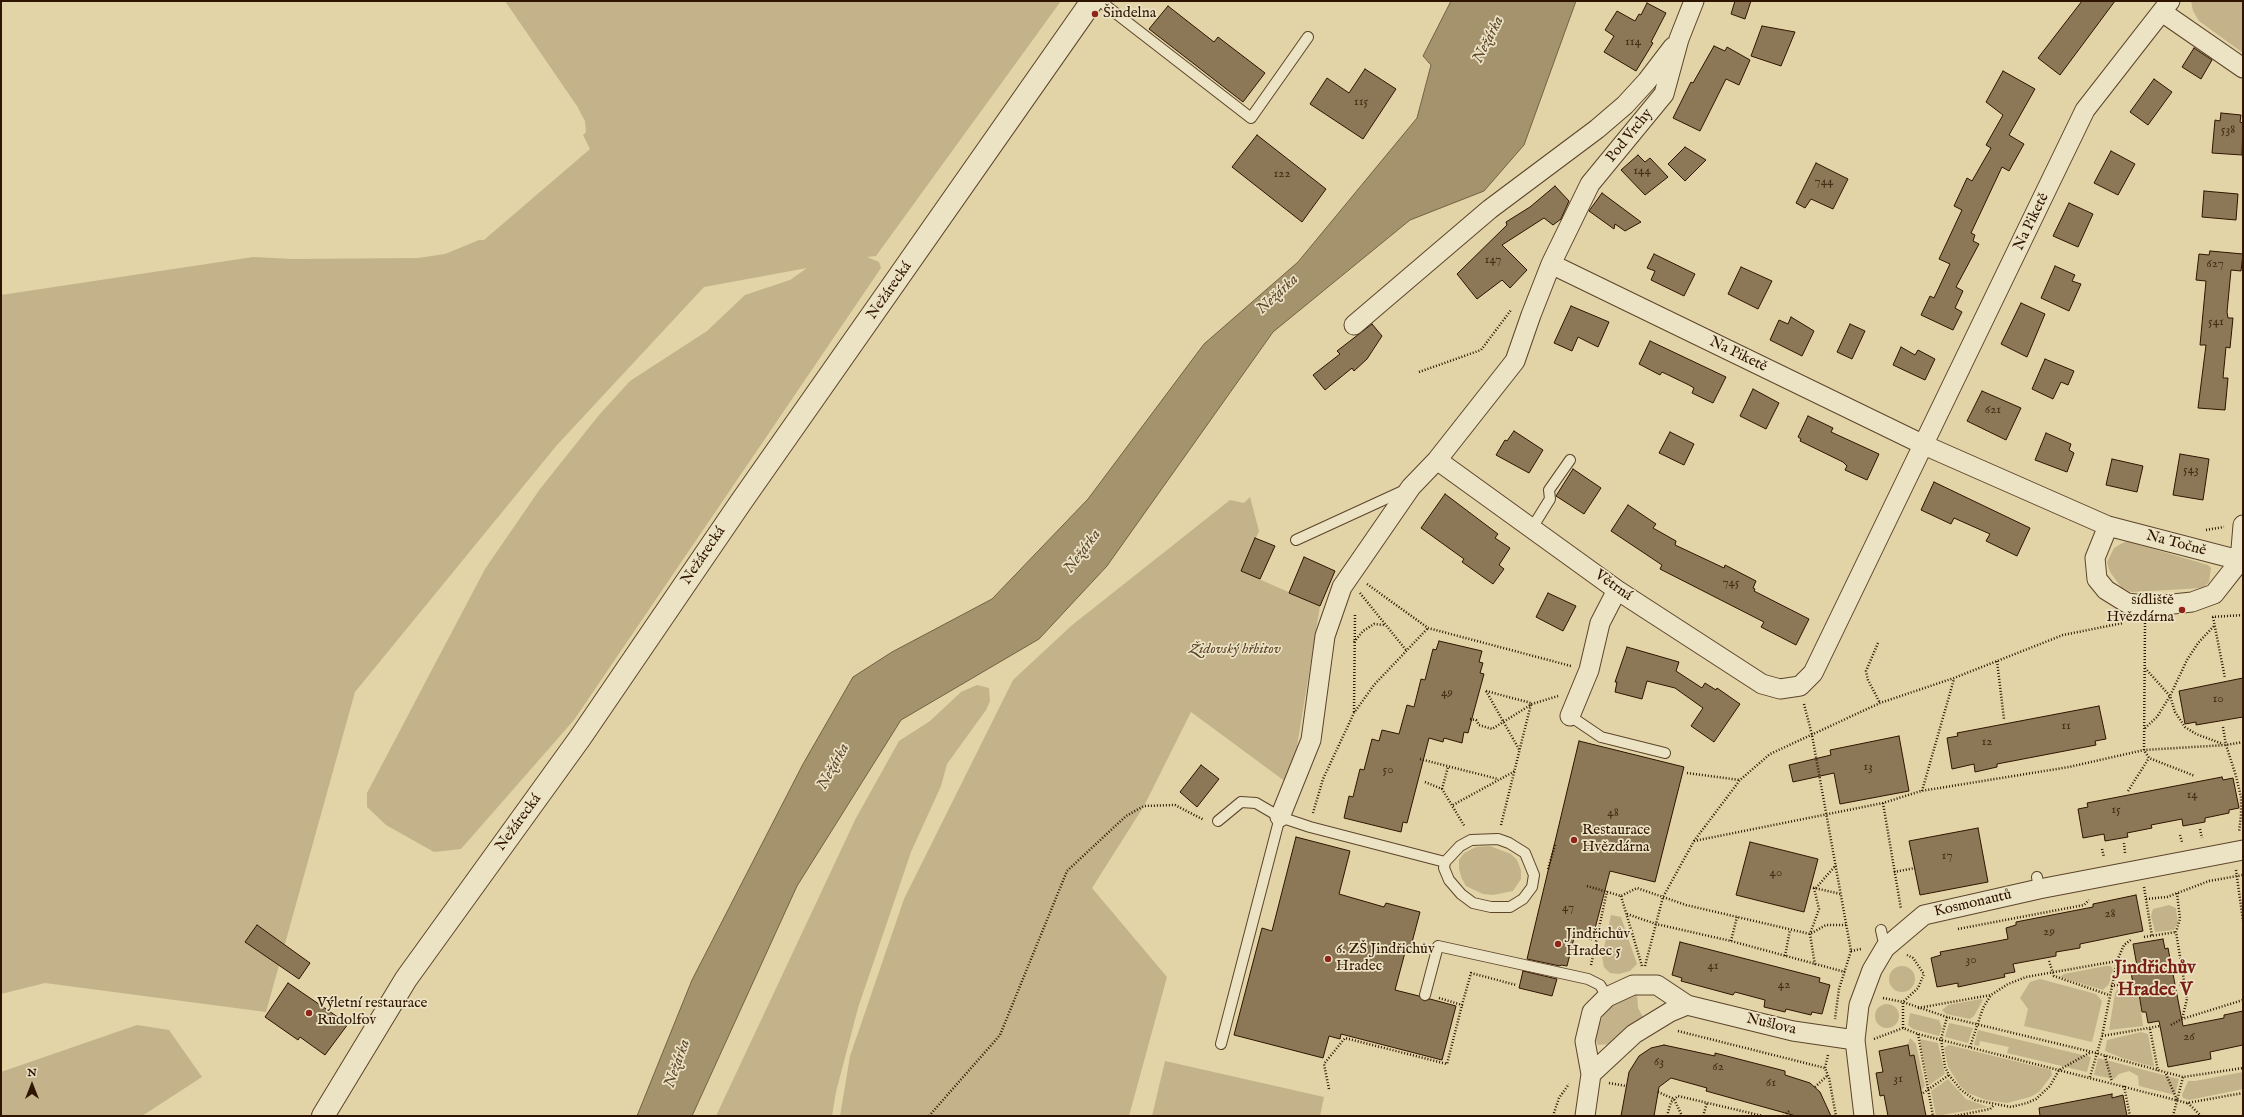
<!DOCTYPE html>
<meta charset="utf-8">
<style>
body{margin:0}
#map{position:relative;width:2244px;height:1117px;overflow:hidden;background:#e2d4a6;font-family:"IM FELL English",serif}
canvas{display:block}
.frame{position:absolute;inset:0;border:2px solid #2f1400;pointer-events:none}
.north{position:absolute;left:12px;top:1065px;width:40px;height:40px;-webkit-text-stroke:3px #ece3c5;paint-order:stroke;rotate:0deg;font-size:11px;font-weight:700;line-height:16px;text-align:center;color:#2f1400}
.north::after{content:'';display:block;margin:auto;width:14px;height:18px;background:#2f1400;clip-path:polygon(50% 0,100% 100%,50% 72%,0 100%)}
</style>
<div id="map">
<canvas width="2244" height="1117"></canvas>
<div class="frame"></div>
<div class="north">N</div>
</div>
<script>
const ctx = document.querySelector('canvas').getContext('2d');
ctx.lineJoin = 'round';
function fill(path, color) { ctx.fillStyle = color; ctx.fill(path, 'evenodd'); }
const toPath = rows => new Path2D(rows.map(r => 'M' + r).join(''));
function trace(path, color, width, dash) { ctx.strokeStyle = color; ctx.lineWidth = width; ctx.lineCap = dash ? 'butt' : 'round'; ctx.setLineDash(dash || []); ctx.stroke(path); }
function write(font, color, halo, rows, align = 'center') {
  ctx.font = font + ' "IM FELL English",serif'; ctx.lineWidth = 3.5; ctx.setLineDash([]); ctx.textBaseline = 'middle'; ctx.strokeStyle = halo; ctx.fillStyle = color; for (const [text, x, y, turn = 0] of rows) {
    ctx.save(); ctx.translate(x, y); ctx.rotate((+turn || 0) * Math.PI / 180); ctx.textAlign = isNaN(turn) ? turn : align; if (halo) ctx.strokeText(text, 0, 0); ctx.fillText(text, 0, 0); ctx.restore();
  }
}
const green = toPath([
 [505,1,1061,1,876,256,867,257,879,262,881,268,574,720,461,849,434,852,386,825,367,807,367,793,485,569,540,489,599,415,630,381,707,331,745,295,790,280,807,268,704,287,557,445,355,692,266,1012,45,983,1,994,1,295,253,257,293,259,418,258,445,254,479,240,484,240,590,149,583,135,586,132,585,121,577,106],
 [2191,1,2243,1,2243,53,2199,21,2193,11],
 [1250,497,1259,531,1241,571,1320,606,1291,783,1290,785,1191,712,1144,806,1092,888,1167,977,1129,1116,840,1116,850,1056,904,899,1013,680,1071,626,1230,500,1244,503],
 [2126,541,2208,565,2211,568,2209,582,2203,588,2131,592,2121,587,2110,572,2107,562,2114,548],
 [977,685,989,688,990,701,986,710,947,764,941,786,911,852,858,1008,836,1092,832,1116,716,1116,856,818,899,741,930,721,961,692],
 [1490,846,1511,854,1517,860,1521,870,1521,879,1513,891,1493,895,1483,894,1466,886,1462,879,1459,869,1459,860,1464,853,1476,847],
 [2169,905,2176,908,2178,923,2174,930,2155,932,2151,916,2153,909],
 [1611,915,1621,917,1637,964,1630,971,1619,974,1610,973,1604,967,1602,957],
 [2106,966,2111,966,2113,970,2109,984,2103,990,2060,977,2064,974],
 '1889 979a13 13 0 1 1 26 0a13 13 0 1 1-26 0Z',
 [2040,979,2096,994,2102,1001,2092,1042,2024,1026,2028,1009,2020,998,2030,982],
 [2134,986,2134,989,2138,988,2143,1026,2109,1030,2115,993,2118,989],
 [1637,992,1638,1008,1643,1017,1609,1044,1598,1045,1594,1036,1604,1013,1615,1003],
 [1981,999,1983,1000,1974,1016,1970,1019,1946,1014,1942,1010,1948,1005],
 '1875 1016a12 12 0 1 1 24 0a12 12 0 1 1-24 0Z',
 [1910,1013,1939,1020,1942,1028,1939,1036,1913,1029,1908,1025],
 [1949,1023,1973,1028,1968,1043,1945,1037],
 [137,1025,169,1030,202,1077,142,1116,1,1116,1,1072],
 [1978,1030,2091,1057,2087,1072,2007,1053,2009,1047,1980,1041,1979,1046,1974,1045],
 [2141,1032,2148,1034,2154,1067,2122,1058,2105,1051,2107,1040],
 [1910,1038,1916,1044,1925,1086,1921,1091,1914,1055,1910,1056,1908,1045],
 [1920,1039,1938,1043,1945,1074,1929,1085],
 [1949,1045,2051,1070,2052,1075,2039,1092,2030,1097,2007,1103,1986,1100,1968,1093,1960,1086,1948,1067,1944,1048],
 [2098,1058,2179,1079,2175,1095,2139,1086,2138,1076,2129,1071,2119,1074,2114,1079,2094,1075],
 [1165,1061,1324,1097,1320,1116,1152,1116],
 [2243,1072,2243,1089,2189,1100,2183,1098,2182,1095,2188,1081,2195,1081],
 [1948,1079,1966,1099,1988,1107,1936,1116,1931,1091]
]);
const water = toPath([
 [1451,1,1576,1,1524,145,1484,191,1410,220,1273,332,1107,566,1039,639,901,720,797,886,692,1116,637,1116,692,980,803,764,853,677,892,652,992,599,1088,499,1204,344,1298,262,1417,118,1431,65,1423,56,1451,1]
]);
const building = toPath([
 [1735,1,1751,1,1745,19,1731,14,1735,1],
 [2082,1,2115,1,2060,75,2038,58,2082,1],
 [1647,3,1666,13,1651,42,1653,43,1636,71,1604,52,1614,36,1605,30,1617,11,1635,21,1639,14,1641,15,1647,3],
 [1168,6,1214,42,1218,37,1265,73,1243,102,1149,29,1168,6],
 [1762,26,1795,32,1781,66,1751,56,1762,26],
 [1714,46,1725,51,1727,47,1750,60,1739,85,1726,79,1700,131,1673,118,1691,82,1693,83,1714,46],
 [2194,48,2212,60,2201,79,2182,67,2194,48],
 [1365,69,1396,89,1363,139,1310,104,1327,78,1349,93,1365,69],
 [2003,71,2035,89,2009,135,2024,144,2009,171,2002,167,1971,233,1975,235,1973,241,1979,244,1956,287,1963,291,1955,308,1962,312,1953,330,1921,315,1930,296,1934,298,1950,264,1939,259,1962,210,1954,206,1967,178,1972,181,1991,148,1986,145,2003,115,1986,102,2003,71],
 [2154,79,2172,92,2148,125,2130,112,2154,79],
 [2221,113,2241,115,2240,122,2243,123,2242,155,2212,153,2215,120,2220,121,2221,113],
 [1257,135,1326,189,1302,222,1232,167,1257,135],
 [1685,147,1706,160,1685,181,1668,164,1685,147],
 [2111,151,2135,164,2118,195,2094,183,2111,151],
 [1638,155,1645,162,1650,158,1668,177,1645,195,1621,170,1638,155],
 [1816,163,1848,179,1833,209,1811,199,1805,208,1796,203,1816,163],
 [1555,186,1569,201,1561,219,1553,225,1544,218,1502,245,1527,270,1510,288,1502,280,1477,299,1457,274,1507,225,1506,222,1530,207,1555,186],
 [2204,191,2238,194,2236,220,2202,217,2204,191],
 [1602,193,1641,222,1625,231,1615,224,1614,229,1589,211,1602,193],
 [2069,203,2093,214,2078,247,2053,236,2069,203],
 [2210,251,2243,254,2241,271,2231,270,2227,312,2228,318,2233,318,2230,348,2226,347,2223,378,2228,378,2225,410,2198,408,2206,345,2200,345,2206,281,2196,280,2199,254,2209,255,2210,251],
 [1654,254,1695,274,1684,296,1651,280,1655,271,1647,268,1654,254],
 [2055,266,2075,275,2072,281,2081,284,2069,311,2041,298,2055,266],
 [1741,267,1772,281,1758,309,1728,294,1741,267],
 [2021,303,2045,314,2027,357,2001,344,2021,303],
 [1571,306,1609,322,1598,347,1578,337,1572,351,1554,343,1571,306],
 [1791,317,1814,331,1802,356,1770,340,1779,320,1788,324,1791,317],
 [1372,324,1382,336,1367,359,1354,371,1352,368,1325,390,1313,375,1340,354,1337,351,1372,324],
 [1850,324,1865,331,1852,359,1837,352,1850,324],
 [1650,341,1726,377,1713,403,1692,393,1694,388,1689,385,1662,372,1660,375,1639,364,1650,341],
 [1901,347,1915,355,1918,350,1935,359,1925,380,1893,365,1901,347],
 [2045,359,2074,371,2068,385,2061,382,2053,399,2032,389,2045,359],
 [1753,389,1779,403,1766,429,1740,416,1753,389],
 [1982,391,2021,408,2006,440,1967,421,1982,391],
 [1808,416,1833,428,1831,432,1879,454,1867,480,1845,470,1847,466,1843,462,1800,441,1801,439,1798,437,1808,416],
 [1514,431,1543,450,1529,473,1496,455,1505,440,1507,441,1514,431],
 [1670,432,1694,444,1684,465,1659,453,1670,432],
 [2046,433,2071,444,2069,450,2074,453,2067,472,2035,460,2046,433],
 [2180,454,2209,459,2203,500,2173,495,2180,454],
 [2112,459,2143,466,2137,492,2106,485,2112,459],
 [1573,469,1601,488,1584,514,1556,496,1573,469],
 [1934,482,2030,528,2017,556,1986,541,1990,534,1954,518,1951,524,1921,510,1934,482],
 [1445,494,1498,534,1495,538,1510,548,1499,565,1504,569,1493,584,1462,562,1464,559,1421,528,1445,494],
 [1628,505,1656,524,1653,528,1676,541,1675,545,1724,568,1725,565,1756,581,1753,588,1755,589,1754,591,1809,619,1796,645,1761,627,1764,622,1660,569,1662,565,1611,531,1628,505],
 [1255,538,1275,546,1260,579,1241,571,1255,538],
 [1304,557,1335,571,1320,606,1289,593,1304,557],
 [1548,593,1576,606,1563,631,1536,617,1548,593],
 [1439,641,1482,651,1479,662,1483,663,1480,673,1484,674,1468,733,1464,732,1462,743,1444,738,1443,742,1429,738,1407,823,1403,822,1401,832,1344,818,1349,796,1353,797,1360,769,1364,770,1372,739,1379,741,1382,730,1399,734,1407,705,1414,707,1421,679,1425,680,1433,649,1436,650,1439,641],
 [1627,647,1679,662,1676,671,1702,688,1705,683,1716,690,1717,688,1740,704,1714,742,1691,726,1703,708,1675,688,1647,681,1642,699,1615,692,1617,682,1615,682,1627,647],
 [2243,678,2243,717,2196,725,2196,722,2185,724,2179,691,2243,678],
 [2099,706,2106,739,2095,741,2096,745,1997,764,1997,767,1975,772,1974,764,1952,769,1947,738,1958,736,1957,733,2099,706],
 [1899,736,1909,791,1840,804,1834,773,1793,782,1789,765,1831,755,1830,750,1899,736],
 [1579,741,1684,767,1655,882,1610,871,1592,940,1575,934,1567,966,1561,965,1560,966,1527,959,1579,741],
 [1201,765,1219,779,1197,807,1180,792,1201,765],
 [2222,777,2223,780,2233,778,2239,808,2229,810,2229,813,2205,818,2205,822,2183,826,2182,819,2151,825,2152,828,2127,833,2128,837,2105,841,2104,834,2083,838,2078,809,2088,807,2087,803,2222,777],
 [1978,828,1988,882,1920,895,1909,841,1978,828],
 [1296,837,1350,851,1339,894,1384,907,1386,903,1420,912,1411,946,1407,945,1395,990,1419,996,1424,1001,1430,999,1456,1006,1442,1060,1341,1034,1340,1039,1329,1036,1323,1058,1234,1035,1262,928,1272,931,1296,837],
 [1750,842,1818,859,1804,912,1736,895,1750,842],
 [2136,895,2143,931,2080,944,2080,948,2056,952,2056,956,2013,964,2015,972,2004,974,2005,977,1958,987,1958,983,1937,987,1931,958,1941,955,1940,952,2008,939,2006,928,2016,925,2016,922,2093,907,2093,904,2136,895],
 [257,925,310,963,299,979,245,942,257,925],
 [2163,939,2165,949,2168,948,2183,1026,2224,1018,2224,1015,2243,1011,2243,1045,2210,1052,2211,1059,2168,1067,2159,1021,2148,1023,2146,1012,2142,1012,2138,988,2134,989,2130,967,2137,966,2133,944,2163,939],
 [1680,942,1820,978,1819,982,1830,985,1822,1014,1812,1012,1811,1015,1786,1009,1785,1012,1764,1007,1765,1000,1735,992,1733,995,1681,981,1682,978,1672,975,1680,942],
 [1523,971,1557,979,1552,996,1519,988,1523,971],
 [288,983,348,1024,325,1055,300,1037,298,1040,265,1017,288,983],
 [1664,1045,1715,1056,1715,1053,1785,1071,1785,1075,1810,1083,1820,1092,1831,1116,1796,1116,1706,1091,1707,1088,1671,1078,1659,1087,1654,1116,1621,1116,1629,1072,1639,1056,1651,1048,1664,1045],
 [1908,1045,1910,1056,1914,1055,1926,1116,1888,1116,1884,1095,1880,1096,1876,1073,1883,1072,1879,1051,1908,1045],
 [2112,1094,2112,1098,2123,1095,2127,1116,2040,1116,2039,1108,2112,1094]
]);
const path = toPath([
 [1419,372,1481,350,1511,310],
 [2206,530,2224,527],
 [1367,584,1428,628,1571,666],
 [1360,593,1406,650],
 [2212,617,2243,615],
 [2213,617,2225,678],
 [2145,623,2144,750,2149,758,2195,776],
 [1354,642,1363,631,1374,624,1384,625],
 [1878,643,1866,671,1868,680,1880,703],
 [1997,661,2004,719],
 [2145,668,2170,696,2175,712,2185,727,2196,734,2223,744],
 [1486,691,1520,751],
 [1486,691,1531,703],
 [1804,704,1812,735,1851,951,1839,989,1835,1019],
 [1354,712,1355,613],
 [1470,719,1476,720,1479,725,1492,729,1532,704,1558,696],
 [2223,727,2226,745,2236,776,2241,797,2241,815,2239,832],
 [2145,728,2157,717,2170,696,2187,660,2198,643,2214,626],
 [1420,759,1498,779],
 [1687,773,1740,780],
 [1425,782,1442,789,1465,827],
 [1442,789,1448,767],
 [1922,791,1954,679],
 [2128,791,2149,758],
 [1883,803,1901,909],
 [1453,805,1515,771],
 [1313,813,1323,779,1354,713,1374,685,1428,628],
 [1501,825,1531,704],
 [2200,829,2202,838],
 [2180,835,2182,842],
 [1694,841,1883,803,1921,791,2069,767,2144,750,2226,745,2243,742],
 [2124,843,2125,853],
 [2102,849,2104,857],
 [1548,869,1555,845],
 [2236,870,2243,921],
 [1894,872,1915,868],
 [1587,886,1621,896,1637,888,1686,905,1810,934,1826,925,1848,925],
 [1810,887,1841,894],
 [2144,887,2152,936],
 [1814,888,1819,909,1810,934,1815,965],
 [1816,888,1836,865],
 [2177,893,2180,919,2176,932,2187,999,2182,1019],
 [1621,896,1642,966],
 [2146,899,2167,897,2209,881,2243,875],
 [1627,914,1656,924,1731,941,1845,972],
 [1958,929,2084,905,2089,900],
 [2144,937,2176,932],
 [1731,941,1737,917],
 [1851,951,1861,949],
 [1785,956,1790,930],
 [2049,961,2054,976,2109,995],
 [1591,965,1607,891],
 [1645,966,1663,897,1694,841,1740,780,1770,754,1880,703,1954,678,2063,635,2123,623],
 [2179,984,2185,984],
 [2111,986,2128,983],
 [1439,998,1462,1005,1471,973,1516,985],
 [1883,998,1903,1002,1947,1017,2092,1052,2183,1077,2243,1068],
 [1918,1008,1991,995,2008,984,2026,977,2117,961],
 [1947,1017,1941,1039,1945,1067,1949,1075,1961,1090,1975,1100,2011,1107,2027,1103,2036,1099,2050,1086,2059,1070,2091,1052],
 [2171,1025,2182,1019,2243,1000],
 [1903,1028,1903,1002,1918,988,1924,974,1913,958,1907,955],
 [2150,1029,2158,1071],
 [1678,1031,1825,1068],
 [1918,1034,1933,1116],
 [2102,1036,2160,1026],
 [1874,1039,1903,1028,1918,1034,2187,1103,2243,1093],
 [1970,1047,1983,1008,1991,995],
 [1828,1055,1825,1068,1829,1078,1836,1116],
 [2105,1056,2112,1082],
 [2166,1074,2177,1100],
 [2090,1077,2102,1036,2117,961,2124,945,2132,939],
 [1609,1083,1626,1086],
 [2124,1086,2130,1116],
 [1815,1087,1828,1075],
 [1329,1089,1324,1064,1345,1038,1447,1064,1462,1005],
 [1658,1092,1674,1099,1682,1116],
 [1923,1093,1949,1075],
 [2188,1103,2201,1116],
 [929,1116,1000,1035,1067,871,1126,816,1144,806,1175,805,1204,820],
 [1553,1116,1559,1098,1569,1084],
 [1667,1116,1671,1102,1678,1096,1763,1116],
 [1703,1116,1707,1103],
 [1784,1116,1790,1110],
 [1955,1116,1990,1109,1994,1105],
 [2173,1116,2183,1077]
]);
const service = toPath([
 [1100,1,1251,118,1308,37],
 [1532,528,1550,499,1549,490,1570,460],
 [1296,540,1405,490],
 [1570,716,1601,737,1665,753],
 [1218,821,1241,802,1256,803,1280,817,1310,827,1445,862],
 [1498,839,1509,843,1525,853,1534,875,1532,887,1523,899,1510,907,1491,907,1473,903,1461,894,1449,880,1444,868,1445,862,1460,846,1471,840,1498,839],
 [2037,877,2039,889],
 [1881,930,1885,948],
 [1425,995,1438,946,1588,979,1600,985,1607,997],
 [1221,1044,1280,817]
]);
const minor = toPath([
 [2162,12,2243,68],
 [1551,264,1924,445,2108,526,2243,561],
 [1354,325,1490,209,1597,129,1625,105,1647,81,1673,47],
 [1437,460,1617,590,1762,684,1780,689,1800,686,1813,673,2085,110,2170,1],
 [2108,526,2095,558,2097,579,2106,590,2127,603,2154,606,2192,602,2214,594,2240,561,2243,525],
 [1570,716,1589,670,1600,623,1617,590],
 [1280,817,1311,740,1325,636,1342,587,1411,487,1437,460,1515,361,1531,315,1551,264,1590,184,1664,94,1679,39,1694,1],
 [1591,1074,1634,1034,1670,1012,1687,1005],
 [1585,1116,1591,1074,1585,1041,1592,1012,1607,997,1633,985,1657,985,1687,1005,1793,1031,1855,1040],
 [1864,1116,1855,1040,1859,1005,1872,970,1885,948,1924,915,2039,889,2243,850]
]);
const tertiary = toPath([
 [323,1116,406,979,580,738,741,502,1092,1]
]);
const markers = [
 [1095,14,4,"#8f2418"],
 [2182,610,4,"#8f2418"],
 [1574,840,4,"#8f2418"],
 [1558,944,4,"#8f2418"],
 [1328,959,4,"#8f2418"],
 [309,1013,4,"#8f2418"]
];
const numberNames = [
 ["114",1633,42],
 ["115",1361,102],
 ["538",2228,130],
 ["144",1642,171],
 ["122",1282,174],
 ["744",1824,182],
 ["147",1493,260],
 ["627",2215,264],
 ["541",2216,322],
 ["621",1993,410],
 ["543",2191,470],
 ["745",1731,583],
 ["49",1447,693],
 ["10",2218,699],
 ["11",2066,726],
 ["12",1987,742],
 ["13",1868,767],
 ["50",1388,770],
 ["14",2192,795],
 ["15",2116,810],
 ["48",1613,813],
 ["17",1947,856],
 ["40",1776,873],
 ["47",1568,908],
 ["28",2110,914],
 ["29",2049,932],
 ["30",1971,960],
 ["41",1713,966],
 ["42",1784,985],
 ["26",2189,1037],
 ["63",1659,1062],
 ["62",1718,1067],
 ["31",1898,1079],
 ["61",1771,1083]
];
const poiNames = [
 ["Šindelna",1103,14],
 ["sídliště",2174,601,"right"],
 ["Hvězdárna",2174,618,"right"],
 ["Restaurace",1582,831],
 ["Hvězdárna",1582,848],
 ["Jindřichův",1566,935],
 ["Hradec 5",1566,952],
 ["6. ZŠ Jindřichův",1336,950],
 ["Hradec",1336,967],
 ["Výletní restaurace",317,1004],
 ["Rudolfov",317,1021]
];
const streetNames = [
 ["Pod Vrchy",1630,136,-51],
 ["Na Piketě",2032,222,-64],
 ["Nežárecká",890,291,-55],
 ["Na Piketě",1738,355,26],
 ["Na Točně",2176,544,15],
 ["Nežárecká",704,556,-56],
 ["Větrná",1613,586,35],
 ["Nežárecká",519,823,-54],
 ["Kosmonautů",1973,904,-13],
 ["Nušlova",1771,1025,13]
];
const parkNames = [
 ["Židovský hřbitov",1235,650]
];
const waterNames = [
 ["Nežárka",1489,40,-63],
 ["Nežárka",1278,295,-43],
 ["Nežárka",1083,552,-53],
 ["Nežárka",834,767,-61],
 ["Nežárka",678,1064,-71]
];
const districtNames = [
 ["Jindřichův",2155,969],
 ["Hradec V",2155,991]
];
fill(green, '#c4b38a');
fill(water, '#a5936e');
trace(water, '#766042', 1);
fill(building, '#8c7856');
trace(building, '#2f1400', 1);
trace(service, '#5c442a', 12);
trace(minor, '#5c442a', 21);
trace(tertiary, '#5c442a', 24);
trace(path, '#2f1400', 2.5, [1, 2]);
trace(service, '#ece3c5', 10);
trace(minor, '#ece3c5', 19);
trace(tertiary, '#ece3c5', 22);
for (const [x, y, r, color] of markers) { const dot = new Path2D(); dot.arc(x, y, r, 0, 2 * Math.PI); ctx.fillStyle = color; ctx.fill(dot); trace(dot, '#ece3c5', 1.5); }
write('13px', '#462d16', null, numberNames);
write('15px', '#2f1400', '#ece3c5', poiNames, 'left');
write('15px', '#2f1400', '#ece3c5', streetNames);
write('italic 15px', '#5c4429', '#ece3c5', parkNames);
write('italic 16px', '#5e472c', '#ece3c5', waterNames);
write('bold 19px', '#7a1f14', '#ece3c5', districtNames);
</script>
